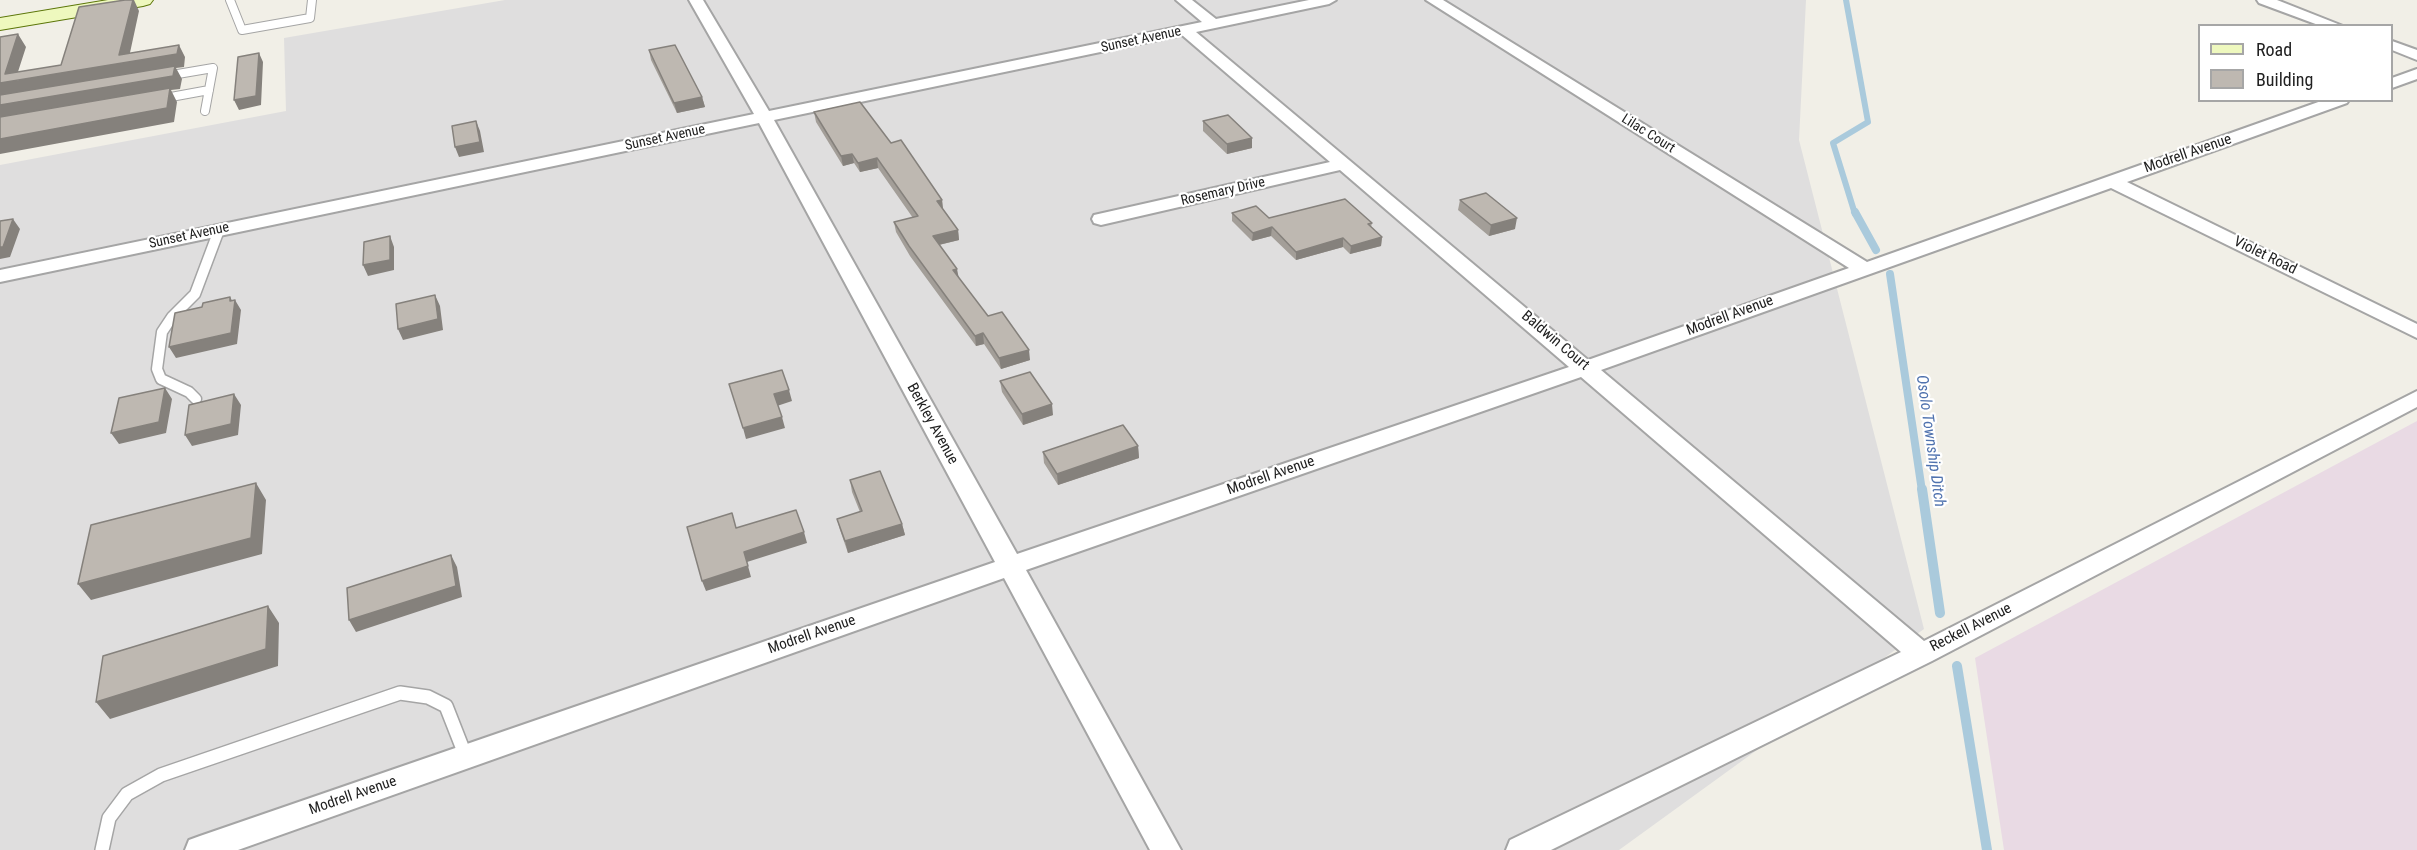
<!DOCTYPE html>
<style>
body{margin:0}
#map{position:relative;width:2417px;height:850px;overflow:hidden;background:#f1efe7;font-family:"Roboto Condensed",sans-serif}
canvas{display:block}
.legend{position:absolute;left:2198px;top:24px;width:195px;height:78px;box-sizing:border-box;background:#fff;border:2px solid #a6a6a6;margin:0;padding:8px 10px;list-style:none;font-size:18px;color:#212121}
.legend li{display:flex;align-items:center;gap:12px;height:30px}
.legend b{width:30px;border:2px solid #a6a6a6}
</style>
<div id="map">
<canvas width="2417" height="850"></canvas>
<ul class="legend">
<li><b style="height:8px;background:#eef8be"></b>Road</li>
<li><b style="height:16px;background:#beb8b1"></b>Building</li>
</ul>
</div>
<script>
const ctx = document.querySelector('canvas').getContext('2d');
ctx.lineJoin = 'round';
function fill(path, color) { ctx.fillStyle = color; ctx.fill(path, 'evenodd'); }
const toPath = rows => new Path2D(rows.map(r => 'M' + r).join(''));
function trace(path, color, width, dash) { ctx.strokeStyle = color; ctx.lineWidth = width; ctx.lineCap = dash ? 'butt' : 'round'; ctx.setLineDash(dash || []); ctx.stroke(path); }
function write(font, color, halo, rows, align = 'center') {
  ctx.font = font + ' "Roboto Condensed",sans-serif'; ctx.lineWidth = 4.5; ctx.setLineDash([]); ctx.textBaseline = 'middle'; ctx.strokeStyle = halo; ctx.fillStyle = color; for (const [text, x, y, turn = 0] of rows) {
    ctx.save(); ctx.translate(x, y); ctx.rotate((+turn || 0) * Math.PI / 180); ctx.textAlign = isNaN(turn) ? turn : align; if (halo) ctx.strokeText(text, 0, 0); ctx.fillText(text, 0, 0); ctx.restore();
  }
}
const residential = toPath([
 [505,0,1806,0,1799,140,1924,629,1619,850,0,850,0,165,286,111,284,38]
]);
const industrial = toPath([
 [2417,421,2417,850,2004,850,1975,658]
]);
const streamFar2 = toPath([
 [1846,0,1868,122,1833,143,1855,214]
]);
const streamFar1 = toPath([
 [1855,212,1876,250],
 [1890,274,1922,491]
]);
const stream = toPath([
 [1922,489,1940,613],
 [1957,666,1987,850]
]);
const laneFar2 = toPath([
 [230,0,242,30,310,18,312,0],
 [166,76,213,68,205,111],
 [160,99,209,90]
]);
const laneFar1 = toPath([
 [196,399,189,392,161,379,157,369,162,332,172,317,195,294,219,230]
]);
const lane = toPath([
 [102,850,109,818,127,794,161,775,400,693,428,697,446,706,466,757]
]);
const street = toPath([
 [689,0,703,0,769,111,1202,22,1176,0,1192,0,1216,19,1309,0,1336,0,1329,4,1196,32,1588,360,1849,268,1426,0,1443,0,1867,262,2324,100,2349,100,2347,103,2127,182,2417,324,2417,338,2111,188,1601,370,1924,641,2417,391,2417,407,1932,661,1551,850,1506,850,1510,840,1901,652,1581,377,1026,570,1181,850,1150,850,1004,578,238,850,185,850,189,840,200,836,995,562,759,123,0,282,0,270,754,114,689,0],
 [1182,35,1330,162,1094,215,1092,219,1094,223,1101,225,1340,170,1569,367,1017,554,774,120,1182,35],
 [2257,0,2277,0,2343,26,2321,26,2259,3,2257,0],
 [2392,41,2417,50,2417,60,2392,50,2392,41],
 [2417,69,2417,79,2392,88,2392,78,2417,69]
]);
const secondary = toPath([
 [108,0,153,0,150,4,143,6,0,30,0,18,108,0]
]);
const wall = toPath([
 [649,50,702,97,705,107,677,113,651,60],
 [814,112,891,143,942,200,943,209,958,230,959,240,939,245,958,278,988,316,1030,360,1001,369,984,344,976,346,910,256,896,232,894,222,913,218,878,168,860,172,854,163,843,166,816,122],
 [1203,121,1252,138,1252,148,1227,154,1203,131],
 [1460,200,1515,229,1489,236,1458,210],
 [1232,213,1269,218,1372,223,1371,227,1382,237,1381,246,1350,254,1343,247,1296,260,1271,236,1252,241,1232,221],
 [1000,381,1053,415,1023,425,1002,392],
 [1138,446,1139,458,1058,485,1044,463,1043,452],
 [850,480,902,524,905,535,848,553,840,530,837,519,860,512,852,492]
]);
const shadedWall = toPath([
 [133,0,134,0,139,11,128,62,179,45,185,57,184,67,176,68,182,79,180,89,171,90,177,102,174,122,0,154,0,83,5,74,18,34,26,47,15,81,119,55],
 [259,53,263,62,261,105,239,110,234,100],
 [702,97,705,107,677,113,674,103],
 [476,121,480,131,484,152,459,157,455,147],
 [1252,138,1252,148,1227,154,1227,144],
 [852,154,854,163,843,166,841,156],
 [877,158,878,168,860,172,858,163],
 [942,200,943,210,937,201],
 [1517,218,1515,229,1489,236,1491,225],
 [13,219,20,229,10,257,0,259,0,247],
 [1272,227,1271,236,1252,241,1253,233],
 [958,230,959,240,934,246,933,236],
 [390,236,394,247,394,270,368,276,363,265],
 [1382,237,1381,246,1350,254,1351,246],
 [1343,238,1343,247,1296,260,1296,252],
 [957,269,959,279,953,270],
 [435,295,440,306,443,330,403,340,398,329],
 [230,297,234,304,235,300,241,310,237,344,176,358,169,347,230,301],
 [983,333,984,344,976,346,975,336],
 [1029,350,1030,360,1001,369,999,358],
 [165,388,172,399,166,433,119,444,111,433],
 [789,390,792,401,777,406,774,394],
 [234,394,241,405,238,435,192,446,185,435],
 [1052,404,1053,415,1023,425,1022,414],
 [782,417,785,428,746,439,743,428],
 [1138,446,1139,458,1058,485,1057,474],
 [256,483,266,500,262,554,91,600,78,584],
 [902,524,905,535,848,553,845,541],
 [804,532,807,543,747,562,744,552],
 [451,555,457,567,462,597,356,632,349,620],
 [748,566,751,577,706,591,702,581],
 [268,606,279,623,278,666,110,719,96,702]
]);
const building = toPath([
 [125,0,133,0,119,55,179,45,177,54,0,83,0,37,18,34,5,74,61,65,79,7,125,0],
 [675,45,702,97,674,103,649,50,675,45],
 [259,53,256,96,234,100,238,57,259,53],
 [175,66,173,76,0,105,0,95,175,66],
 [170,88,167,108,0,139,0,117,170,88],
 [860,102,891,143,901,140,942,200,937,201,958,230,933,236,957,269,953,270,988,316,1002,312,1029,350,999,358,983,333,975,336,909,246,894,222,918,216,877,158,858,163,852,154,841,156,814,112,860,102],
 [1228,115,1252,138,1227,144,1203,121,1228,115],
 [476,121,480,142,455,147,452,126,476,121],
 [1486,193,1517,218,1491,225,1460,200,1486,193],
 [1345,199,1372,223,1368,224,1382,237,1351,246,1343,238,1296,252,1272,227,1253,233,1232,213,1256,206,1269,218,1345,199],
 [13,219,3,247,0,247,0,221,13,219],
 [390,236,390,260,363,265,364,242,390,236],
 [435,295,438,319,398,329,396,304,435,295],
 [230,297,230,301,235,300,231,333,169,347,175,313,202,307,203,303,230,297],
 [782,370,789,390,774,394,782,417,743,428,729,384,782,370],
 [1030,372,1052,404,1022,414,1000,381,1030,372],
 [165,388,159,422,111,433,119,398,165,388],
 [234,394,231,424,185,435,189,405,234,394],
 [1123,425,1138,446,1057,474,1043,452,1123,425],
 [880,471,902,524,845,541,837,519,862,511,850,480,880,471],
 [256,483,251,538,78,584,91,525,256,483],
 [796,510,804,532,744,552,748,566,702,581,687,527,732,513,736,528,796,510],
 [451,555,456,586,349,620,347,588,451,555],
 [268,606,266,649,96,702,103,656,268,606]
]);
const farStreetnames = [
 ["Sunset Avenue",1141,40,-12],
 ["Lilac Court",1648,134,32],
 ["Sunset Avenue",665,138,-12],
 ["Rosemary Drive",1223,192,-13],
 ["Sunset Avenue",189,236,-12]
];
const streetNames = [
 ["Modrell Avenue",2188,154,-19],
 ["Violet Road",2265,256,26],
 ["Modrell Avenue",1730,316,-20],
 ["Baldwin Court",1555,341,40],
 ["Berkley Avenue",932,424,61],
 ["Modrell Avenue",1271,476,-19],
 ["Reckell Avenue",1971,628,-27],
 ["Modrell Avenue",812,635,-19],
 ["Modrell Avenue",353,796,-19]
];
const waterNames = [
 ["Osolo Township Ditch",1930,441,82]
];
fill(residential, '#dfdede');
fill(industrial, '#e9dae4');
trace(streamFar2, '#aacadc', 6);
trace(streamFar1, '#aacadc', 8);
trace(stream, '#aacadc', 10);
trace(laneFar2, '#a5a5a5', 10);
trace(laneFar1, '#a5a5a5', 13);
trace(lane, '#a5a5a5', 16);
trace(street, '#a5a5a5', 4);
trace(secondary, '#5c7609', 2);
trace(laneFar2, '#fff', 8);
trace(laneFar1, '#fff', 10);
trace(lane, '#fff', 13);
fill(street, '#fff');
fill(secondary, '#eef8be');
fill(wall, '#a39e98');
fill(shadedWall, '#85817c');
fill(building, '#beb8b1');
trace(building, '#85817c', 1.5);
write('14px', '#212121', '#fff', farStreetnames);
write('15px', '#212121', '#fff', streetNames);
write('italic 16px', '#4f72ae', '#fff', waterNames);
</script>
